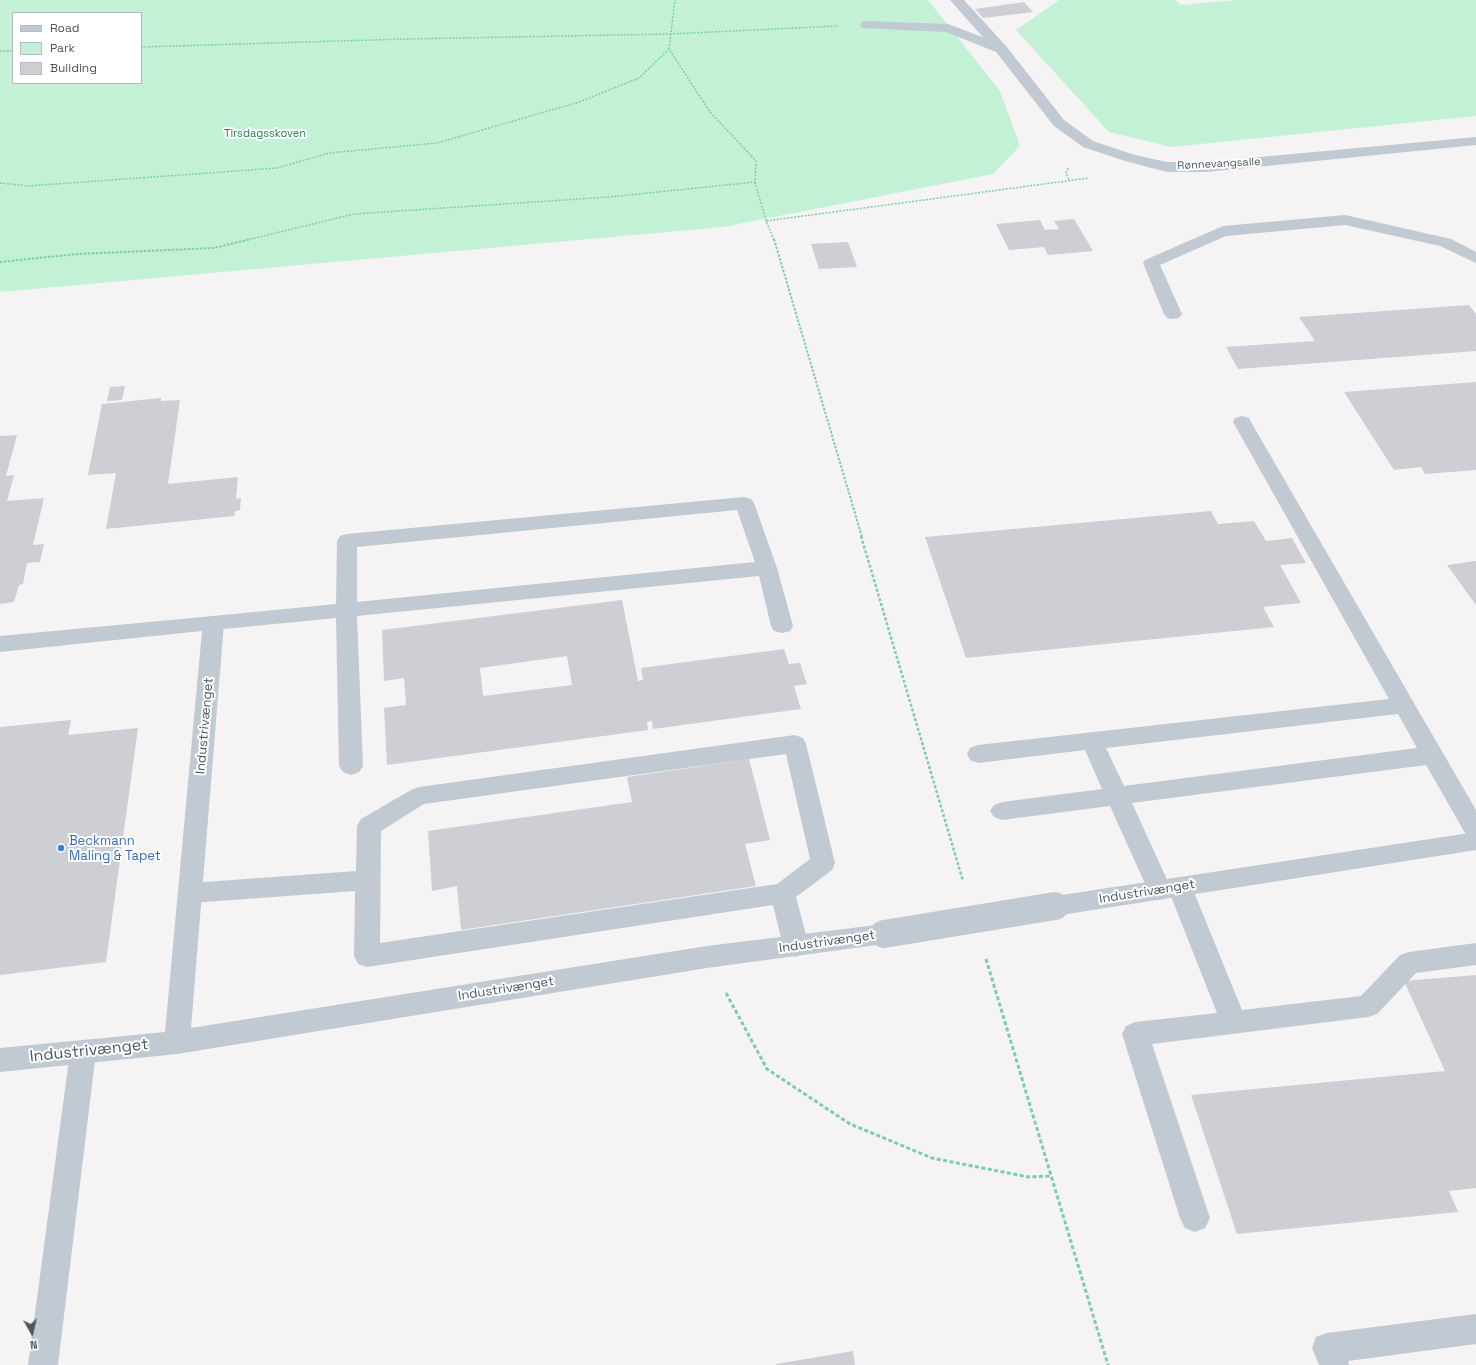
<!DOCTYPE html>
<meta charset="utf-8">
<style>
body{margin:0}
#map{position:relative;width:1476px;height:1365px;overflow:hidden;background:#f5f3f3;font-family:"Space Grotesk",sans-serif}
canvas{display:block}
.legend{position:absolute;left:12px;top:12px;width:130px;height:72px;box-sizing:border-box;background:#fff;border:1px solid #b7bbc0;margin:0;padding:5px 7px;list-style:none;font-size:12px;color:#4a5661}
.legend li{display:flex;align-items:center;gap:8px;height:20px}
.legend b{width:20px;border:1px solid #b7bbc0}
.north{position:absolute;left:12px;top:1313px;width:40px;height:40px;-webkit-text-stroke:3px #fff;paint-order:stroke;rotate:172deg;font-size:11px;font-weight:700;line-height:16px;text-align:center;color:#4a5661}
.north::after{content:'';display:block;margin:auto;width:14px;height:18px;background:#4a5661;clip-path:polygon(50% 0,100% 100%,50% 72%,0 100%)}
</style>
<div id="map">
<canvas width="1476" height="1365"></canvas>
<ul class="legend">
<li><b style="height:5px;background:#c1cad2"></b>Road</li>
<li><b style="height:11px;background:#c3f1d5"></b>Park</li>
<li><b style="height:11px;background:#cdcfd5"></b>Building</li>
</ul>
<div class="north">N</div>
</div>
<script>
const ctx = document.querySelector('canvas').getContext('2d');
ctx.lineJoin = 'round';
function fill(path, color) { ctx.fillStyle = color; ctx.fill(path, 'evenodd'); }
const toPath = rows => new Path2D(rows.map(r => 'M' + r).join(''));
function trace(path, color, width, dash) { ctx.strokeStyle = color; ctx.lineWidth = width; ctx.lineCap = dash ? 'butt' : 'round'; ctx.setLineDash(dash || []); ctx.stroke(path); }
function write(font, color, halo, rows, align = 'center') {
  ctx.font = font + ' "Space Grotesk",sans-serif'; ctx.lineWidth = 4; ctx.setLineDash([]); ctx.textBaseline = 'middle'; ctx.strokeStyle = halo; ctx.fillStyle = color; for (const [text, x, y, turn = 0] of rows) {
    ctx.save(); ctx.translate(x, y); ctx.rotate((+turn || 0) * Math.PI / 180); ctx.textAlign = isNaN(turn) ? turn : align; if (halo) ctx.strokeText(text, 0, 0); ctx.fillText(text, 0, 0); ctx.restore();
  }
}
const green = toPath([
 [0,0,928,0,1000,91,1020,146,993,174,723,227,0,292],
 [13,13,141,13,141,83,13,83],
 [1059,0,1175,0,1181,5,1237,0,1476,0,1476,116,1171,147,1109,132,1016,30]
]);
const building = toPath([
 [1024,2,1033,12,983,18,975,9],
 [1074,219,1093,251,1048,255,1044,247,1009,250,996,224,1040,220,1045,230,1059,229,1054,221],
 [848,242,857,267,819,269,811,244],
 [1469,305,1476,314,1476,351,1238,369,1226,347,1315,341,1299,317],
 [1476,382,1476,470,1425,474,1421,467,1394,470,1344,392],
 [125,386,122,400,107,401,110,387],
 [161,398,161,401,180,400,168,484,238,477,236,499,241,498,240,510,235,511,234,516,106,529,116,473,88,475,102,404],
 [17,435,6,476,14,475,7,501,44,498,33,545,44,544,40,562,27,563,23,584,19,585,14,602,0,604,0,436],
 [1211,511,1218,524,1254,521,1266,541,1292,538,1306,563,1280,565,1301,603,1263,607,1274,627,966,658,925,537],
 [1476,561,1476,605,1447,565],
 [622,600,638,681,643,680,641,668,784,649,789,664,800,663,807,684,794,686,801,709,653,729,652,721,647,722,648,730,387,765,384,708,406,705,404,678,384,681,382,630],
 [567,656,572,685,483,696,480,668],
 [71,720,68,735,138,728,106,962,0,975,0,727],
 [749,759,770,840,745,844,756,886,461,930,457,886,432,891,428,831,632,802,627,777],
 [1476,975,1476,1188,1449,1191,1458,1212,1237,1234,1191,1095,1445,1071,1404,981],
 [853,1351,855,1365,776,1365,776,1364]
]);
const pathFar3 = toPath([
 [141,47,405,39,670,34,838,26],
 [0,51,13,51],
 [1068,168,1066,173,1069,180],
 [755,182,766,221],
 [0,183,28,186,277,168,329,153,437,143,579,102,639,78,669,49],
 [247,240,354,214,609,197,755,182,756,161,710,112,669,49,675,0],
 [774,240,766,221,1089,178]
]);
const pathFar2 = toPath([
 [774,239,862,537],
 [0,262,77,254,214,248,251,239]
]);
const pathFar1 = toPath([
 [861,536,963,881]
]);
const path = toPath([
 [986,959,1108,1365],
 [726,993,767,1069,850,1124,932,1158,1029,1177,1050,1176]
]);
const service = toPath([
 [867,21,948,24,1006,46,1008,49,1006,52,996,52,946,32,862,28,860,25,862,22,867,21],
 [1345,215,1451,239,1476,252,1476,263,1440,246,1345,225,1226,236,1160,265,1182,314,1179,318,1173,319,1167,318,1164,314,1143,263,1145,260,1223,226,1345,215],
 [1242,416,1249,418,1251,422,1476,810,1476,840,1468,838,1426,765,1132,803,1169,884,1171,880,1180,877,1189,880,1242,1010,1361,996,1400,955,1409,952,1476,943,1476,965,1416,973,1377,1014,1368,1017,1152,1044,1210,1218,1205,1228,1195,1232,1185,1228,1180,1218,1122,1034,1126,1026,1135,1022,1217,1013,1170,894,1169,897,1160,900,1151,897,1110,806,1002,820,994,817,990,811,994,805,1002,802,1102,789,1085,750,978,763,970,760,967,754,970,748,978,745,1389,699,1233,422,1235,418,1242,416],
 [1398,714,1417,748,1124,786,1106,748,1398,714],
 [744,497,751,499,754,503,777,568,793,626,790,631,782,633,774,631,771,626,759,576,357,616,363,766,359,772,351,775,343,772,339,766,336,618,213,630,205,628,202,623,205,618,213,616,336,604,337,541,340,536,347,534,744,497],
 [737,510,755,562,357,602,357,547,737,510],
 [795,735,803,738,806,744,835,863,832,870,796,897,809,946,805,953,796,957,787,953,783,946,773,905,367,967,358,964,354,956,355,891,191,903,182,900,179,893,182,886,191,883,356,871,357,826,361,819,411,790,419,787,795,735],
 [786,754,810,859,777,884,380,943,381,831,424,804,786,754],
 [83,1040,92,1044,96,1052,58,1365,28,1365,70,1052,74,1044,83,1040],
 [1476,1314,1476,1344,1348,1361,1349,1365,1319,1365,1312,1348,1316,1337,1327,1333,1476,1314]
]);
const minor = toPath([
 [950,0,964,0,1006,46,1064,120,1093,141,1135,155,1167,162,1206,162,1476,137,1476,145,1206,172,1167,172,1125,161,1083,147,1054,126,996,52,950,0],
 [213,616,221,618,224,623,191,1028,707,946,884,924,893,927,897,934,893,941,884,944,707,968,177,1054,0,1072,0,1048,165,1032,202,631,0,652,0,636,213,616],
 [1476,832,1476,850,1055,916,1046,913,1043,906,1046,899,1055,896,1476,832]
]);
const minorBridgeFar1 = toPath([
 [1050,907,1055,906]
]);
const minorBridge = toPath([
 [884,934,1055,906]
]);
const markers = [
 [61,848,4,"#3f7fe0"]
];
const farParknames = [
 ["Tirsdagsskoven",265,134]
];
const farStreetnames = [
 ["Rønnevangsalle",1219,164,-3]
];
const streetNames = [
 ["Industrivænget",205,726,-85],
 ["Industrivænget",1147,892,-9],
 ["Industrivænget",827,942,-8],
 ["Industrivænget",506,989,-9]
];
const shopNames = [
 ["Beckmann",69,841],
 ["Maling & Tapet",69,856]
];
const nearStreetnames = [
 ["Industrivænget",89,1051,-6]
];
fill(green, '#c3f1d5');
fill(building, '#cdcfd5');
trace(pathFar3, '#7ad0a6', 1.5, [2, 1.5]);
trace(pathFar2, '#7ad0a6', 2, [2.5, 1.5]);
trace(pathFar1, '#7ad0a6', 2.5, [3, 2]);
trace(path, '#7ad0a6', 3, [4, 2.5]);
fill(service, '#c1cad2');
fill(minor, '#c1cad2');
trace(minorBridgeFar1, '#c1cad2', 22);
trace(minorBridge, '#c1cad2', 28);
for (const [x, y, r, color] of markers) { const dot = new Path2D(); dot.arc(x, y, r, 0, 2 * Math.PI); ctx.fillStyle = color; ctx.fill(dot); trace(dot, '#fff', 1.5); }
write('11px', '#17864f', '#fff', farParknames);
write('11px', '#4a5661', '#fff', farStreetnames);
write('13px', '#4a5661', '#fff', streetNames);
write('13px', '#366cbe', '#fff', shopNames, 'left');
write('16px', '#4a5661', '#fff', nearStreetnames);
</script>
